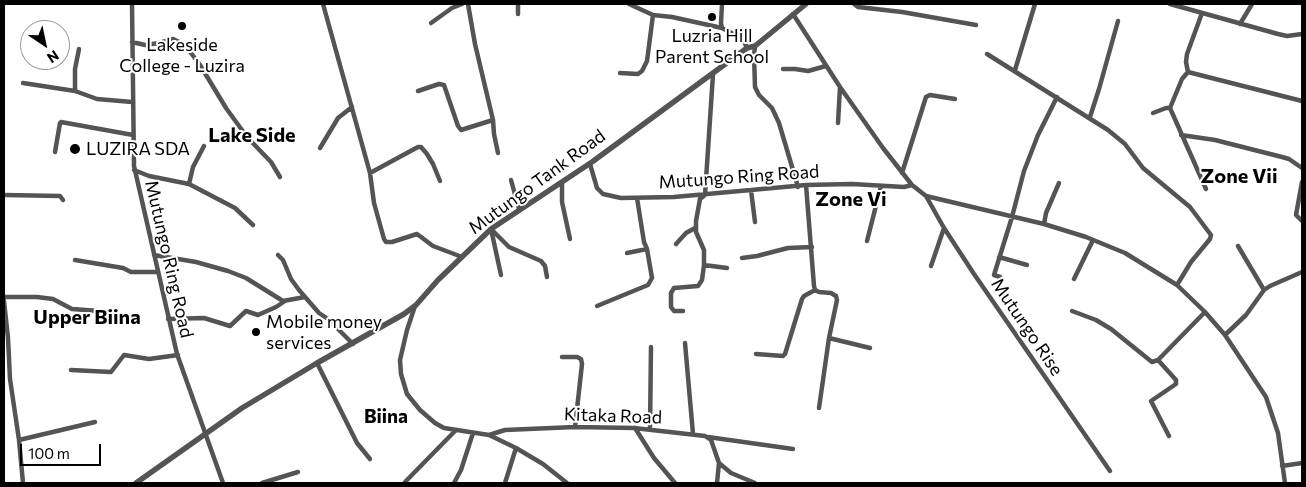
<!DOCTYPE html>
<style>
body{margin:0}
#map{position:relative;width:1306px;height:487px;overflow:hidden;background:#fff;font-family:Commissioner,sans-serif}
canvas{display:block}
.frame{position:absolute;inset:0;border:5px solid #000;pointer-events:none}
.north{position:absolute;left:20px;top:20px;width:50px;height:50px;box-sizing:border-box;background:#fff;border:1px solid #999;border-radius:50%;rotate:146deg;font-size:14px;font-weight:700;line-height:20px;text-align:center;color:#000}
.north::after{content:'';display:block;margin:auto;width:18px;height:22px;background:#000;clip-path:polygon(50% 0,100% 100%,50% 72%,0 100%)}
.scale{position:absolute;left:20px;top:444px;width:81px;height:22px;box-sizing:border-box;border:2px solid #000;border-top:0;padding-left:6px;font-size:15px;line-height:18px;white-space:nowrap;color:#000;-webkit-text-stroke:4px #fff;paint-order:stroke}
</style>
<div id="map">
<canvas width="1306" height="487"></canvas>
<div class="frame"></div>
<div class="north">N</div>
<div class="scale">100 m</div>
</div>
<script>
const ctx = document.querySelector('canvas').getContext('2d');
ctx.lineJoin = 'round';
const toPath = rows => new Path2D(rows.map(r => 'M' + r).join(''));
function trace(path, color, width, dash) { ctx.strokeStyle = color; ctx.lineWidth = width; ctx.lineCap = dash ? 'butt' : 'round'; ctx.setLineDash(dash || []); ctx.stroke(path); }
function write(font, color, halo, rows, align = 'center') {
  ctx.font = font + ' Commissioner,sans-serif'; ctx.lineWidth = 4; ctx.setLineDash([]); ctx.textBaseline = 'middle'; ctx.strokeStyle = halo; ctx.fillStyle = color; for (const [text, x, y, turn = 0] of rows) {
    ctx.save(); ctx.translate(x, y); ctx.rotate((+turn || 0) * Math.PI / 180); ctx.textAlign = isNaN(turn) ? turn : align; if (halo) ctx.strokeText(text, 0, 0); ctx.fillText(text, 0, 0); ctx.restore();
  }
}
const minor = toPath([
 [132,4,134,166,177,354,223,483],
 [323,4,370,173,374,203,384,239,386,242,392,242,417,234,433,246,462,257],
 [468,4,475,44,493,120,494,134,498,153],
 [629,4,653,15,672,17,722,28,743,39,747,48],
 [722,4,721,23,722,28],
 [854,4,858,7,902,12,976,25],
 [1170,4,1278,34,1287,36,1302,34],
 [1202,13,1187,54,1186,62,1188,72,1302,101],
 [518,14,518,4],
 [793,14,840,87,883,148,912,185,926,196,1044,224,1086,237,1125,253,1177,285,1205,312,1225,335,1266,397,1278,433,1285,483],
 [431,23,452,8,462,4],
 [1240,24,1252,4],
 [132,42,145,45,159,43,173,39,185,45,200,65,226,108,247,137,271,162,280,177],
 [755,46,754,55,755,87,759,95,772,108,779,123,798,187],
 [987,54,1108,130,1125,144,1143,168,1190,207,1211,235,1210,239,1191,262,1177,285],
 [783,69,795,69,808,71,826,66],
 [1015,70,1035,4],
 [1188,72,1182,79,1170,108,1206,189],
 [620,73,638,74,642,71,647,61,653,15],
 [23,83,75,91,97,99,132,102],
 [75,91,75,69,79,49],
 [418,91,439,84,444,85,458,126,461,130,493,120],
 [1153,113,1166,108,1170,108],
 [1090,117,1099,89,1118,21],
 [838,123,840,87],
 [1181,135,1215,140,1282,157,1289,159,1302,168],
 [320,148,338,118,352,107],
 [55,152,60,123,61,122,133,135],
 [590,164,597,188,603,194,621,198,674,197,806,185,852,184,904,187,912,185],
 [134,170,149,176,189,184,235,208,253,225],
 [370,173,418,147,421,147,427,154,433,164,440,181],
 [902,173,926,97,930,95,955,99],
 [511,180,519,209],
 [562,182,562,202,570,239],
 [1302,182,1296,215,1302,221],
 [189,184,193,167,204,146],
 [806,185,814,286,815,290,819,292,831,293,836,296,837,300,829,338,870,348],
 [751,190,755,222],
 [4,195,60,196,63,200],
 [926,196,944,228,974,274,1110,471],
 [1044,224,1046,213,1059,183],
 [867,241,881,186],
 [676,244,686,233,695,228],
 [1238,246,1264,290],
 [627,253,647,249],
 [154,255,196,262,228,271,246,278,283,301,305,297],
 [278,255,283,260,291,279,299,290,319,313,328,319,353,344],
 [999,257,1027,265],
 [742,258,757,256,788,248,812,247],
 [75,260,123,268,131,272,158,272],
 [704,265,727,268],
 [931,266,944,228],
 [501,275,491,229,509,247,541,261,545,266,547,277],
 [1000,277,994,275,1012,217,1024,171,1038,135,1057,97],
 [1074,279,1093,240],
 [4,297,37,297,53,299,72,309,99,311],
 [4,301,8,338,10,379,19,440,23,483],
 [415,306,407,330,400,360,401,374,407,394,420,410,435,423,444,428,489,435,516,448,543,464,567,483],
 [597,306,648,285,652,278,647,249,644,242,637,198],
 [683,311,674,311,671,307,671,293,674,288,698,286,702,280,704,265,704,250,696,232,696,221,700,199,705,195,713,74],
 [1072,311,1096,320,1111,329,1152,362,1158,360,1205,312],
 [168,319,204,318,230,326,246,311,258,315,276,307,285,301],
 [1225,335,1246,315,1264,290,1270,286,1302,272],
 [685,343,693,434],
 [756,354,783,356,785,354,802,299,804,296,815,290],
 [562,357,577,357,581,359,582,364,575,427],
 [1158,360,1176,380,1176,384,1151,401,1169,436],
 [317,363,357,443,370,459],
 [71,370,111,372,124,355,149,359,178,355],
 [819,408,829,338],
 [635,428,654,458,675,483],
 [650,429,651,347],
 [489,435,505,430,575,427,634,428,705,436,711,440,719,463,731,473,755,483],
 [708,437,793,449],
 [19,440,95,422],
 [1282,466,1302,463],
 [405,482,455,431],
 [262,483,298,472],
 [454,483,461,470,473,433],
 [505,483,516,448],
 [717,483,719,463]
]);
const tertiary = toPath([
 [136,483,242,408,317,363,404,314,416,305,438,280,491,229,592,162,747,48,755,46,806,4]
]);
const markers = [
 [712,17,5,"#000"],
 [182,26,5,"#000"],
 [75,149,6,"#000"],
 [256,332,5,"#000"]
];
const poiNames = [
 ["Luzria Hill",712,36],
 ["Parent School",712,57],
 ["Lakeside",182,45],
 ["College - Luzira",182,66],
 ["LUZIRA SDA",86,149,"left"],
 ["Mobile money",266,322,"left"],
 ["services",266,343,"left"]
];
const streetNames = [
 ["Mutungo Ring Road",739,177,-4],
 ["Mutungo Tank Road",537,182,-36],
 ["Mutungo Ring Road",169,259,77],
 ["Mutungo Rise",1027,327,56],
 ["Kitaka Road",613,416,2]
];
const neighbourhoodNames = [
 ["Biina",386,417]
];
const quarterNames = [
 ["Lake Side",252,135],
 ["Zone Vii",1239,176],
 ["Zone Vi",851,199],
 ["Upper Biina",87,317]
];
trace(minor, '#545454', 4.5);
trace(tertiary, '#545454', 5.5);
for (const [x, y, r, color] of markers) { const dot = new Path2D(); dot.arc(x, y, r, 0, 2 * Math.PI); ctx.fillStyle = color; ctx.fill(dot); trace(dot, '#fff', 2); }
write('18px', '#000', '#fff', poiNames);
write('18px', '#000', '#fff', streetNames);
write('bold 19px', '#000', '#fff', neighbourhoodNames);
write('bold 20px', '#000', '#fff', quarterNames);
</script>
